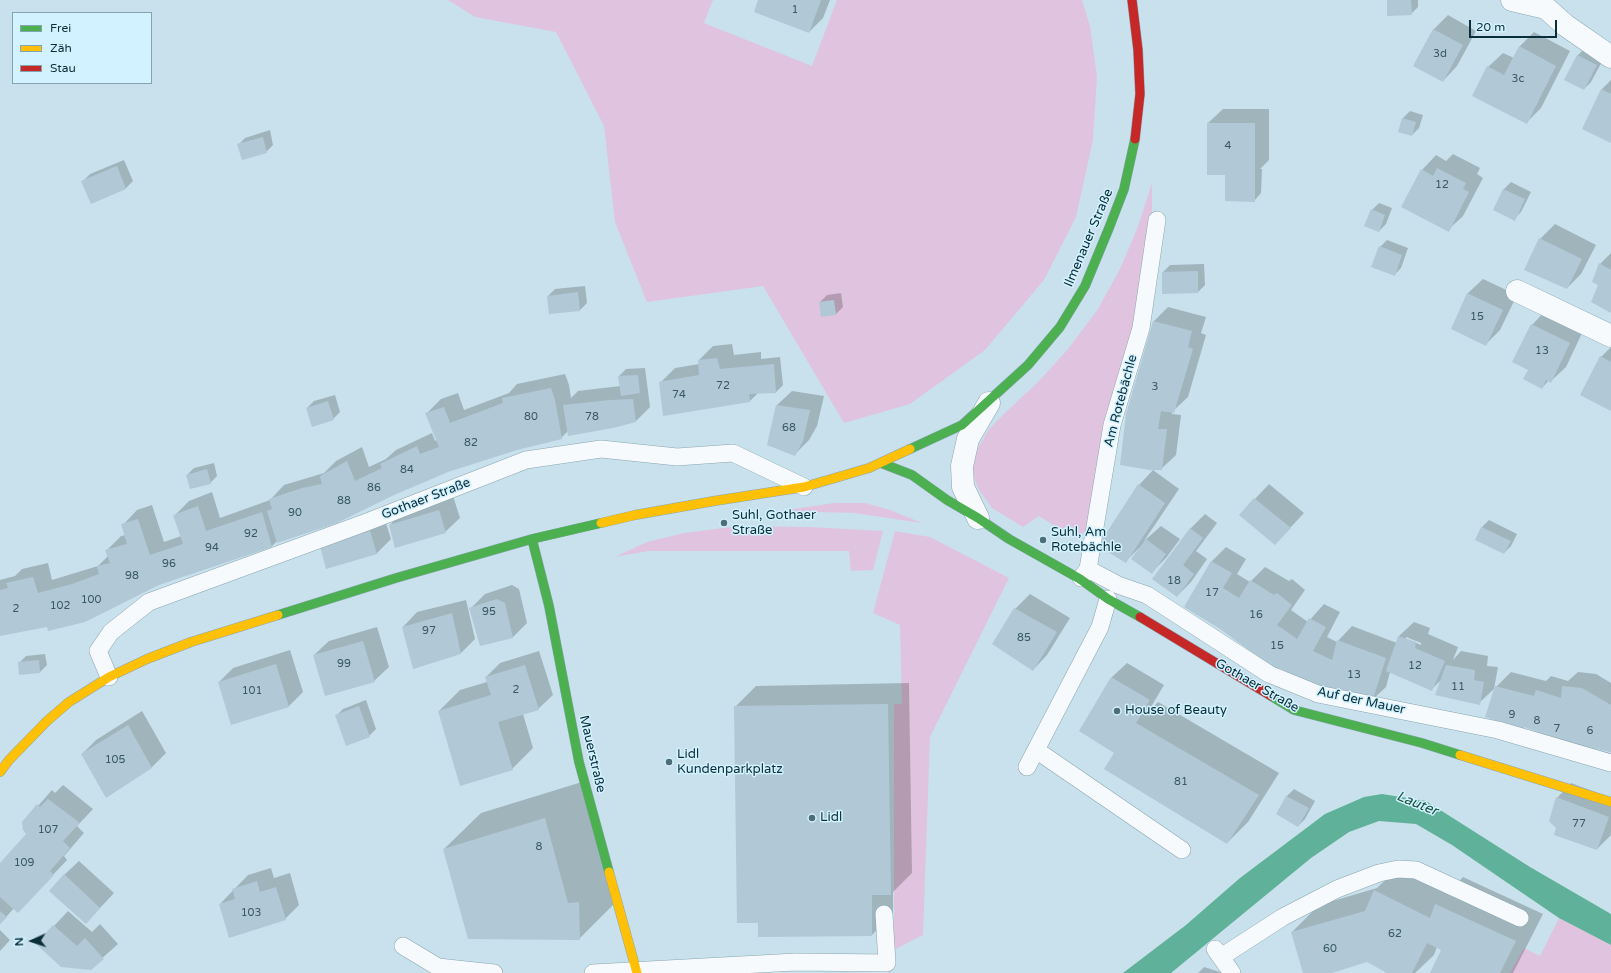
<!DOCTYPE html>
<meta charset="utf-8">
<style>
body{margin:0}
#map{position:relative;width:1611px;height:973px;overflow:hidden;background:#c8e1ec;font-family:"Varela Round",sans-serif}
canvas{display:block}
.legend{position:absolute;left:12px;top:12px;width:140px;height:72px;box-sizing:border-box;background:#d3f2ff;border:1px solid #83a4b1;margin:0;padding:5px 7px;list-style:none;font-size:12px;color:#0a2e3b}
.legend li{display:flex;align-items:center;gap:8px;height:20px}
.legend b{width:20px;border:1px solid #83a4b1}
.north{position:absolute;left:12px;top:921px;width:40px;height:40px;-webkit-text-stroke:3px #d3f2ff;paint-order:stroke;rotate:267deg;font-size:11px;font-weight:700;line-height:16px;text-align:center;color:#0a2e3b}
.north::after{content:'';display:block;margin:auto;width:14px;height:18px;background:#0a2e3b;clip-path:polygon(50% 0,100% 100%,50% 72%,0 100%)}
.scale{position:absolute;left:1469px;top:20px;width:88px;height:18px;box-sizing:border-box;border:2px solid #0a2e3b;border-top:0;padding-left:5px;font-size:12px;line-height:14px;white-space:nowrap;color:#0a2e3b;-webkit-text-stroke:3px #d3f2ff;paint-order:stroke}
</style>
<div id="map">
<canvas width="1611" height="973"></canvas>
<ul class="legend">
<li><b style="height:5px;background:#4caf50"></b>Frei</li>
<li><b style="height:5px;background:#ffc107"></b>Zäh</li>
<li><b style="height:5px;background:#c62828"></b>Stau</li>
</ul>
<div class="north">N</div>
<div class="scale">20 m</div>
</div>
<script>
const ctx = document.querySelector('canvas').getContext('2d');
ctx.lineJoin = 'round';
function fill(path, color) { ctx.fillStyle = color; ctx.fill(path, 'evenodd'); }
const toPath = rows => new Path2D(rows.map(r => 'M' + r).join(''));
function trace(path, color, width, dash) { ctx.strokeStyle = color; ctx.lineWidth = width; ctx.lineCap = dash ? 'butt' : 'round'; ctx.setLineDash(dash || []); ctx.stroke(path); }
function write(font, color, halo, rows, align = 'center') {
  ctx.font = font + ' "Varela Round",sans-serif'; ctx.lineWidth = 3; ctx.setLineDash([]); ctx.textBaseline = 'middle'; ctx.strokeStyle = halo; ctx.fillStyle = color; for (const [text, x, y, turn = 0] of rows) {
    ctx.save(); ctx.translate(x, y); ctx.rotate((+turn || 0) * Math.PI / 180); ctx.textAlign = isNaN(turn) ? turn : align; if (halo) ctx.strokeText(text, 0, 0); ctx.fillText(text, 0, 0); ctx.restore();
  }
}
const green = toPath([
 [448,0,713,0,704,23,812,66,837,0,1082,0,1090,26,1097,77,1093,140,1076,217,1044,280,985,350,910,404,844,423,763,286,647,302,615,222,604,126,556,32,475,17],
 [1152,183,1152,217,1145,272,1086,529,1081,536,1074,538,1039,516,1023,527,992,508,979,490,972,473,976,451,989,429,1008,410,1038,382,1068,349,1098,309,1120,269,1137,229],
 [834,503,865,503,890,510,922,523,854,513,781,511],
 [739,526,809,527,883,531,873,570,851,571,849,551,648,551,615,557,647,542,684,533],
 [895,531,930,537,1009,578,930,737,923,935,894,950,894,704,902,704,900,625,873,613],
 [1559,918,1611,945,1611,973,1510,973,1524,948,1540,956]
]);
const water = toPath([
 [1382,794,1426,801,1530,867,1611,914,1611,945,1559,918,1452,845,1416,824,1379,821,1349,832,1311,858,1171,973,1123,973,1186,925,1240,878,1325,814,1364,797]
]);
const shadow = toPath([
 [759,0,830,0,823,18,809,32],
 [1388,0,1418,0,1418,7,1411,14],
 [1448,15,1476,31,1457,66,1443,81,1433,30],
 [1534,32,1570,51,1541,108,1526,123,1488,67,1503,53,1514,58,1519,47],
 [1585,48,1604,58,1591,82,1584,89,1566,79,1578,55],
 [1611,80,1611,142,1601,90],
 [1223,109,1269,109,1269,160,1260,169,1262,169,1261,193,1254,201,1208,123],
 [1410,111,1423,115,1419,128,1412,135,1399,131,1403,118],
 [270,130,273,145,266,152,238,145,245,138],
 [1453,154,1480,168,1477,174,1483,178,1463,216,1448,230,1422,170,1436,155,1446,161],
 [124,160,133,181,126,188,92,202,83,181,90,174],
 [1511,182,1531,192,1521,212,1514,219,1494,210,1504,189],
 [1379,203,1392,208,1386,224,1379,231,1372,210],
 [1555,224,1596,245,1581,274,1567,288,1540,239],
 [1387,240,1408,248,1401,268,1394,275,1380,247],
 [1611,253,1611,312,1600,284,1600,264],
 [1204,264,1205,285,1198,292,1163,272,1170,265],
 [1483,279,1517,295,1500,330,1486,344,1452,328,1468,293],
 [585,286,587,303,580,310,548,296,555,289],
 [841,293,843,307,836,314,820,302,827,295],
 [1168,307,1206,317,1201,333,1206,335,1188,397,1172,412,1172,414,1181,415,1176,455,1161,469,1150,469,1154,321],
 [1546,310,1584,329,1566,367,1551,381,1549,380,1542,388,1530,370,1532,325],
 [732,344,734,355,761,352,761,359,780,357,783,385,776,392,758,393,750,401,660,383,675,368,699,364,699,360,713,346],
 [1611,347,1611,409,1601,357],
 [645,368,650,407,636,421,568,431,561,438,516,449,447,471,277,541,272,546,159,584,47,626,0,635,0,580,15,576,22,569,48,563,52,580,98,566,108,556,106,551,121,536,126,535,123,525,137,510,152,505,164,542,181,536,175,515,189,501,212,492,220,518,270,500,284,485,324,473,336,461,362,447,369,467,386,459,396,450,432,433,435,441,437,440,427,413,441,399,458,393,464,410,509,393,517,384,565,374,569,385,571,398,578,391,620,386,619,376,626,369],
 [792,391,824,396,817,426,809,440,795,454,768,445,777,405],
 [335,395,340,412,333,419,307,408,314,401],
 [214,463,217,476,210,483,187,475,194,468],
 [1153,470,1179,489,1144,541,1161,526,1180,539,1166,558,1151,573,1139,548,1125,562,1139,485],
 [1269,484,1304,513,1289,529,1240,515],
 [453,496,460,518,445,532,390,525,404,510],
 [1205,514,1217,523,1196,551,1207,559,1191,582,1177,596,1190,529],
 [384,517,391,539,376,554,321,546],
 [1489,520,1517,534,1511,546,1504,553,1482,527],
 [1226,547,1246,559,1237,574,1250,582,1265,567,1289,581,1292,579,1305,590,1291,610,1308,622,1324,604,1340,612,1327,637,1337,642,1352,626,1397,643,1399,636,1414,622,1430,628,1428,634,1458,647,1453,660,1461,651,1488,656,1487,666,1498,667,1494,689,1511,672,1546,681,1551,676,1568,681,1578,672,1596,674,1611,683,1611,752,1567,741,1525,726,1522,729,1496,687,1479,703,1442,679,1431,690,1390,672,1386,687,1371,701,1221,628,1212,561],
 [1406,637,1421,643,1421,645,1406,639],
 [512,585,519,589,527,623,513,637,481,645,470,609,485,594],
 [1030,594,1070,618,1047,655,1033,670,1015,609],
 [466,600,475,639,461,653,414,667,403,627,417,612],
 [377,627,389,667,374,681,314,655,329,641],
 [290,650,303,692,289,706,219,682,233,668],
 [539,651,553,695,538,709,523,714,533,748,512,769,439,711,460,690,487,682,486,677,500,663],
 [45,654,47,665,40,672,19,663,26,656],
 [1127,663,1164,685,1148,712,1158,702,1279,773,1248,822,1227,843,1115,752,1080,731,1112,677],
 [909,683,912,873,893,892,893,913,872,935,759,922,735,707,756,686],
 [366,700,376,729,369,736,336,716,343,709],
 [142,711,166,753,152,767,107,796,82,754,96,740],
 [582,782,616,902,579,939,444,849,481,813],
 [1571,783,1611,798,1611,835,1597,849,1557,828,1557,798],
 [63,785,93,809,77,826,84,833,64,856,67,860,32,897,14,908,0,924,0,864,28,834,23,823,52,790,55,793],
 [1294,789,1315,801,1305,819,1298,826,1277,814,1287,796],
 [79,861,114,893,86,923,64,875],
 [1402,864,1452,889,1463,877,1543,914,1513,973,1431,973,1443,950,1437,947,1434,955,1415,973,1390,973,1367,961,1328,973,1304,973,1292,932,1319,905,1377,888],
 [271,868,274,878,290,873,299,905,285,919,220,904,248,875],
 [68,911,92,932,100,924,118,944,90,969,54,926],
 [0,930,10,940,0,951],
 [1204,967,1223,973,1198,973]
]);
const building = toPath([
 [758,0,821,0,809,33,754,12],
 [1387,0,1411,0,1412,15,1387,16],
 [1433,29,1463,45,1443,82,1413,66],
 [1519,46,1556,66,1527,124,1472,96,1487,66,1504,75],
 [1577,55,1597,65,1584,90,1564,80],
 [1601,89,1611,94,1611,143,1582,129],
 [1402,118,1416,122,1412,136,1398,132],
 [1207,123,1255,123,1255,202,1225,201,1225,175,1207,175],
 [263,137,267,153,242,160,237,144],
 [117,166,126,189,91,204,81,181],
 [1437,168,1466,183,1463,189,1469,192,1449,232,1401,207,1421,169,1433,176],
 [1503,189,1525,199,1515,221,1493,210],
 [1371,209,1385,215,1379,232,1364,226],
 [1539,238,1582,259,1567,289,1524,270],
 [1379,246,1402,255,1395,276,1371,267],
 [1599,263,1611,270,1611,313,1591,302,1598,285,1592,282],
 [1198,271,1198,293,1162,294,1162,272],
 [578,292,580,311,549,314,547,296],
 [1467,293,1503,310,1486,346,1451,329],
 [834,300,836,315,821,317,819,302],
 [1153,321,1192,331,1188,347,1193,349,1174,413,1161,411,1158,429,1167,429,1162,470,1150,470,1120,465,1126,414],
 [1531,324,1570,343,1551,383,1546,380,1542,389,1523,379,1528,370,1512,362],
 [1600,356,1611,362,1611,411,1580,395],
 [717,358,720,369,774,364,776,393,749,394,750,402,663,416,659,382,699,375,698,360],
 [638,375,640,393,621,396,618,376],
 [551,388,555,400,562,439,517,450,448,472,394,495,337,523,277,543,267,511,272,509,269,499,302,488,322,484,320,476,347,461,355,481,382,468,380,464,417,446,420,454,439,447,425,413,444,407,450,423,503,403,502,398],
 [633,399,636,422,613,428,568,436,563,405,610,400],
 [328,401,334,420,312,427,306,408],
 [776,405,810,410,803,441,795,456,767,445],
 [207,469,211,484,190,489,186,475],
 [1138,484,1165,503,1126,563,1098,546],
 [1254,498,1291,528,1275,545,1239,515],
 [198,506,206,531,262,512,272,547,159,585,85,622,48,631,47,627,0,636,0,590,8,588,6,583,33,577,38,593,72,584,99,574,97,566,110,563,105,550,127,544,121,524,138,519,150,555,183,544,173,515],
 [439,510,446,533,395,548,389,525],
 [1481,527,1511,541,1504,554,1475,540],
 [1190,528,1203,538,1183,565,1194,574,1177,597,1152,579],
 [370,531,377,554,326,569,320,546],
 [1146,539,1166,554,1152,574,1131,559],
 [1211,561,1232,573,1223,588,1239,598,1250,580,1274,595,1277,593,1292,605,1277,625,1297,639,1309,618,1326,627,1313,651,1332,660,1337,640,1386,658,1372,702,1320,691,1281,669,1279,672,1220,629,1184,607],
 [497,599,505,603,513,638,480,646,469,608],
 [1014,608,1057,632,1033,671,992,644],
 [452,613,461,654,413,669,402,627],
 [1398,636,1416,642,1415,648,1445,661,1432,691,1386,671],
 [363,641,375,682,325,696,313,655],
 [39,660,40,673,19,675,18,662],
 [276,664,289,707,231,725,218,682],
 [525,665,539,710,498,722,513,770,460,786,438,711,491,695,485,677],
 [1446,665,1475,670,1474,680,1484,682,1480,705,1435,695],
 [1111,677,1150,700,1136,723,1259,795,1227,844,1104,769,1114,753,1079,731],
 [1495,686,1534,696,1536,690,1561,698,1562,686,1582,688,1611,705,1611,752,1566,742,1524,727,1523,730,1485,717],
 [888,704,891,895,872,895,872,936,758,937,758,923,737,923,734,706],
 [359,706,370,737,346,746,335,715],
 [128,725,152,768,106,798,81,754],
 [1286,796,1309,808,1298,827,1276,814],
 [1556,797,1609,817,1597,850,1554,835,1556,828,1549,821],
 [48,799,80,823,63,841,70,848,50,871,54,875,18,913,0,897,0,863,26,834,23,830,22,822,37,804,40,807],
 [545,818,568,903,579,902,580,940,468,939,443,849],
 [64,874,100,908,86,924,49,891],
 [257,881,260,892,276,887,286,920,229,938,219,904,235,899,232,889],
 [1374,890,1430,918,1435,904,1516,941,1500,973,1430,973,1441,950,1427,943,1412,973,1387,973,1367,962,1332,973,1303,973,1291,932,1365,911],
 [0,911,7,917,0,924],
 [53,925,77,946,85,938,104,959,91,970,61,967,36,944]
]);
const lane = toPath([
 [1088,569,1118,585,1147,595,1269,674,1318,694,1498,730,1611,763],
 [1081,578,1088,569,1112,425,1141,328,1157,220],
 [109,677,98,651,111,632,149,602,367,522,526,460,601,449,677,457,733,453,804,487],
 [1036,750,1182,850],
 [1027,767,1100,627,1108,599],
 [403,946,438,967,494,973],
 [1215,949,1232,973],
 [1221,957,1283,917,1337,889,1379,873,1398,869,1416,870,1520,918],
 [593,973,796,962,887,963,884,914]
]);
const street = toPath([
 [1512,0,1546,8,1565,25,1611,57],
 [1517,291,1611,336],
 [978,518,963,487,962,466,968,439,989,403]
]);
const fast = toPath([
 [910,449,962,425,1028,365,1060,327,1085,286,1109,228,1124,189,1135,139],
 [881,463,912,475,947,500,978,518,1009,539,1080,579,1108,599,1140,617],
 [532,539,549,606,579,762,609,872],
 [278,615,396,578,532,539,601,523],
 [1271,696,1294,710,1422,743,1460,755]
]);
const slow = toPath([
 [601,523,635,515,714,501,804,487,869,468,910,449],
 [1460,755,1611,802],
 [0,772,9,760,47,721,69,702,109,677,147,659,191,642,278,615],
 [609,872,637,973]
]);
const jam = toPath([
 [1132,0,1138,50,1140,94,1135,139],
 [1140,617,1271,696]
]);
const markers = [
 [724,523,4,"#4c6d79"],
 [1043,540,4,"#4c6d79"],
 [1117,711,4,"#4c6d79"],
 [669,762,4,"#4c6d79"],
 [812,818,4,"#4c6d79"]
];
const numberNames = [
 ["1",795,10],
 ["3d",1440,54],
 ["3c",1518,79],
 ["4",1228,146],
 ["12",1442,185],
 ["15",1477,317],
 ["13",1542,351],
 ["72",723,386],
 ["3",1155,387],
 ["74",679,395],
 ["80",531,417],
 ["78",592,417],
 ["68",789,428],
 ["82",471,443],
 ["84",407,470],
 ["86",374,488],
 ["88",344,501],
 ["90",295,513],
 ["92",251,534],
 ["94",212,548],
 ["96",169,564],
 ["98",132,576],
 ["18",1174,581],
 ["17",1212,593],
 ["100",91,600],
 ["102",60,606],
 ["2",16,609],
 ["95",489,612],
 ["16",1256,615],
 ["97",429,631],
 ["85",1024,638],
 ["15",1277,646],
 ["99",344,664],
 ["12",1415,666],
 ["13",1354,675],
 ["11",1458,687],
 ["2",516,690],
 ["101",252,691],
 ["9",1512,715],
 ["8",1537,721],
 ["7",1557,729],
 ["6",1590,731],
 ["105",115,760],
 ["81",1181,782],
 ["77",1579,824],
 ["107",48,830],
 ["8",539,847],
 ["109",24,863],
 ["103",251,913],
 ["62",1395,934],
 ["60",1330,949]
];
const streetNames = [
 ["Ilmenauer Straße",1089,238,-67],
 ["Am Rotebächle",1121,401,-75],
 ["Gothaer Straße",426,499,-21],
 ["Gothaer Straße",1257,686,30],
 ["Auf der Mauer",1361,701,12],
 ["Mauerstraße",592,754,77]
];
const poiNames = [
 ["Suhl, Gothaer",732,516],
 ["Straße",732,531],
 ["Suhl, Am",1051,533],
 ["Rotebächle",1051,548],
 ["House of Beauty",1125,711],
 ["Lidl",677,755],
 ["Kundenparkplatz",677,770],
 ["Lidl",820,818]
];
const waterNames = [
 ["Lauter",1417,804,22]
];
fill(green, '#e0c4df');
fill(water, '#60b199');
fill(shadow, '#0003');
fill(building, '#b1c8d6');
trace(lane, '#89a5b0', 18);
trace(street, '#89a5b0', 23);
trace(fast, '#89a5b0', 10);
trace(slow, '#89a5b0', 10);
trace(jam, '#89a5b0', 10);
trace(lane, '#f7fafc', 17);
trace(street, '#f7fafc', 22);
trace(fast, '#4caf50', 9);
trace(slow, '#ffc107', 9);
trace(jam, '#c62828', 9);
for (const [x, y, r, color] of markers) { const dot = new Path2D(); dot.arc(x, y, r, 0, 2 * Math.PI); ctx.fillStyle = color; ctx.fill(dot); trace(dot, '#d3f2ff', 1.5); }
write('11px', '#385865', null, numberNames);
write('13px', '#0a2e3b', '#d3f2ff', streetNames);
write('13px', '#0a2e3b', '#d3f2ff', poiNames, 'left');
write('italic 14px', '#19513c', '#d3f2ff', waterNames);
</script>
